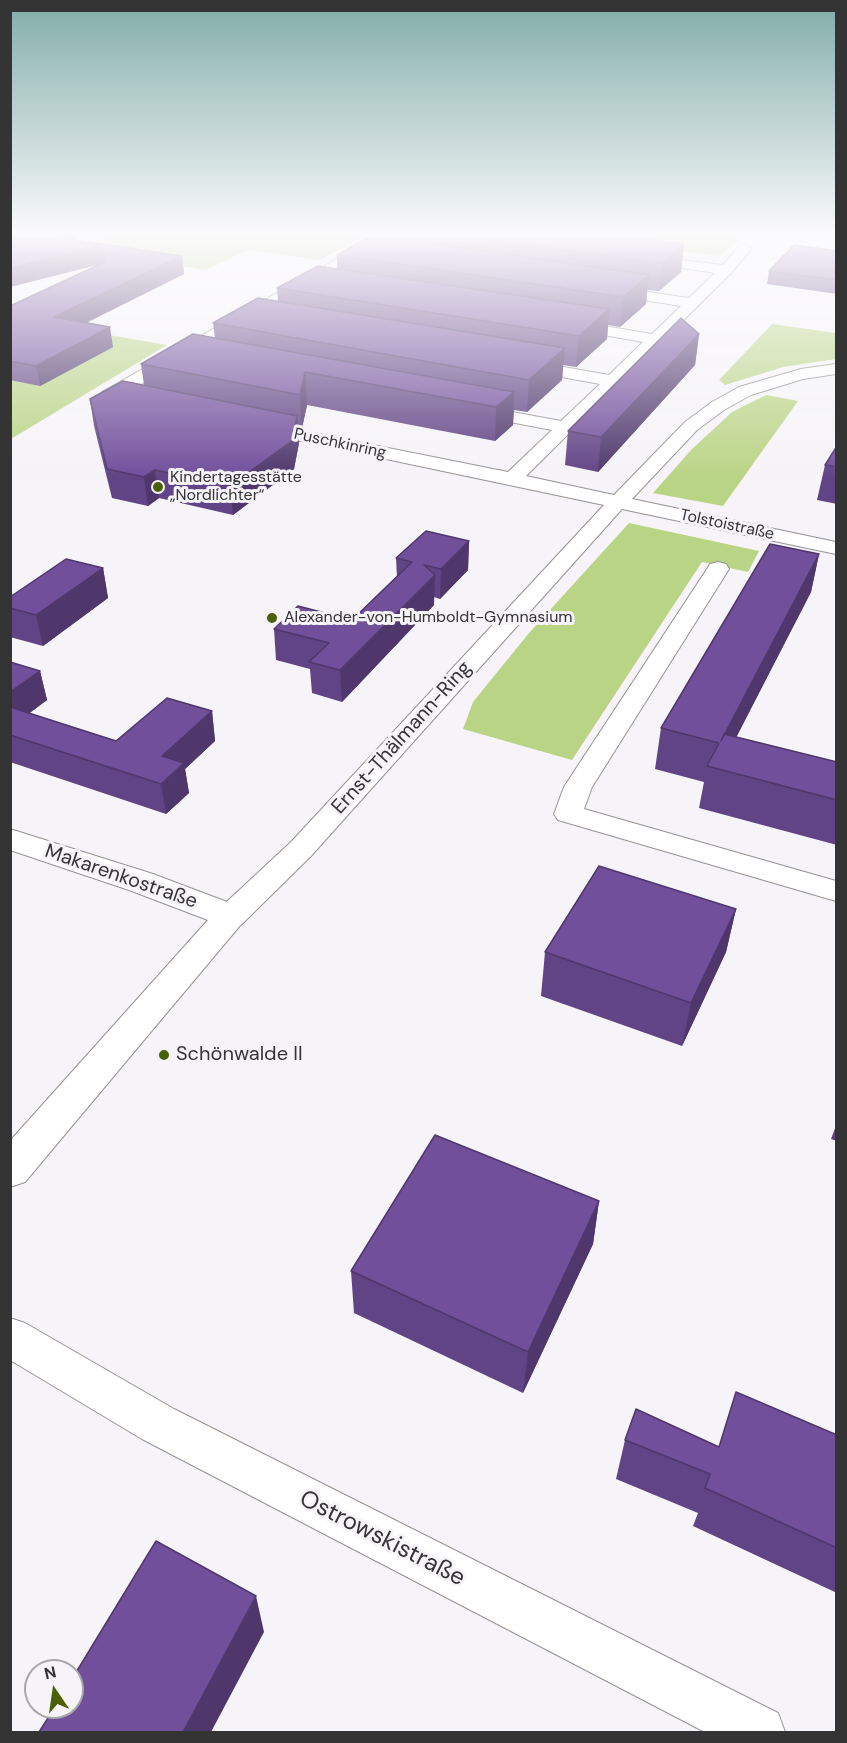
<!DOCTYPE html>
<meta charset="utf-8">
<style>
body{margin:0}
#map{position:relative;width:847px;height:1743px;overflow:hidden;background:#f6f4f8;font-family:"DM Sans",sans-serif}
canvas{display:block}
.frame{position:absolute;inset:0;border:12px solid #343435;pointer-events:none}
.north{position:absolute;left:24px;top:1659px;width:60px;height:60px;box-sizing:border-box;background:#f6f4f8;border:2px solid #a8a7aa;border-radius:50%;rotate:347deg;font-size:16px;font-weight:700;line-height:24px;text-align:center;color:#343435}
.north::after{content:'';display:block;margin:auto;width:21px;height:27px;background:#4b6009;clip-path:polygon(50% 0,100% 100%,50% 72%,0 100%)}
</style>
<div id="map">
<canvas width="847" height="1743"></canvas>
<div class="frame"></div>
<div class="north">N</div>
</div>
<script>
const ctx = document.querySelector('canvas').getContext('2d');
ctx.lineJoin = 'round';
function fill(path, color) { ctx.fillStyle = color; ctx.fill(path, 'evenodd'); }
const toPath = rows => new Path2D(rows.map(r => 'M' + r).join(''));
function trace(path, color, width, dash) { ctx.strokeStyle = color; ctx.lineWidth = width; ctx.lineCap = dash ? 'butt' : 'round'; ctx.setLineDash(dash || []); ctx.stroke(path); }
function write(font, color, halo, rows, align = 'center') {
  ctx.font = font + ' "DM Sans",sans-serif'; ctx.lineWidth = 6; ctx.setLineDash([]); ctx.textBaseline = 'middle'; ctx.strokeStyle = halo; ctx.fillStyle = color; for (const [text, x, y, turn = 0] of rows) {
    ctx.save(); ctx.translate(x, y); ctx.rotate((+turn || 0) * Math.PI / 180); ctx.textAlign = isNaN(turn) ? turn : align; if (halo) ctx.strokeText(text, 0, 0); ctx.fillText(text, 0, 0); ctx.restore();
  }
}
const green = toPath([
 [110,234,367,234,320,260,247,250,206,270,75,250],
 [533,234,747,234,719,256],
 [10,318,167,345,11,439],
 [772,324,836,333,836,359,783,367,725,385,719,380],
 [766,395,798,401,723,506,653,493,692,449,732,412],
 [629,523,759,551,748,572,702,562,572,760,463,729,473,702,529,633]
]);
const minor = toPath([
 [381,234,397,234,114,400,102,400,99,396,102,392,381,234],
 [745,244,752,248,731,273,526,476,614,495,685,422,712,402,739,387,801,369,836,364,836,374,803,379,751,395,724,410,697,430,632,499,836,542,836,554,622,509,311,856,242,924,231,927,220,924,215,916,220,908,291,842,604,505,258,432,252,431,249,427,252,423,258,422,508,472,552,430,468,414,465,410,468,406,474,405,561,421,600,384,518,369,516,365,518,361,524,360,609,375,643,342,564,328,561,325,564,322,569,320,652,334,681,306,606,294,601,293,599,290,601,287,606,286,689,298,715,273,642,262,637,261,635,258,637,255,723,265,740,245,745,244],
 [718,562,726,564,729,569,592,787,584,809,836,881,836,901,558,820,554,814,564,787,707,569,710,564,718,562],
 [10,1318,25,1323,174,1409,778,1713,785,1732,705,1732,142,1439,10,1360,10,1318]
]);
const tertiary = toPath([
 [10,829,153,874,243,908,248,916,25,1182,10,1187,10,1141,208,920,129,890,10,850,10,829]
]);
const wall = toPath([
 [10,234,84,234,70,239,182,256,184,274,86,323,113,347,40,386,10,380,10,306,101,264,10,287],
 [389,234,604,234,684,244,681,272,659,291,647,290,646,304,620,327,608,325,607,339,576,367,563,365,562,380,527,412,514,410,513,425,495,441,307,405,302,428,298,427,299,443,294,469,233,515,159,498,148,506,112,498,94,426,90,399,144,385,141,364,215,338,213,323,278,301,277,288,337,268,337,255,389,238],
 [837,251,837,294,767,284,769,271],
 [699,334,695,365,598,472,565,465,568,431],
 [837,446,837,504,817,500,825,465],
 [469,541,468,570,440,599,434,597,434,605,342,702,312,693,310,669,276,660,274,629,352,620,397,578,396,558],
 [819,554,811,592,736,737,837,762,837,845,699,808,704,782,655,769,661,728],
 [103,568,108,598,43,646,10,637,10,597],
 [10,662,40,671,47,700,29,713,116,741,212,711,215,741,185,769,189,793,166,814,10,762],
 [736,909,726,952,682,1046,541,996,545,952],
 [837,1123,837,1141,831,1139],
 [599,1201,593,1244,523,1393,354,1313,351,1271],
 [837,1435,837,1593,693,1526,698,1513,616,1479,625,1440,719,1447]
]);
const shadedWall = toPath([
 [36,234,84,234,39,251],
 [684,244,681,272,659,291,662,263],
 [101,246,104,263,10,287,10,268],
 [182,256,184,274,57,337,54,317],
 [649,275,646,304,620,327,623,297],
 [609,309,607,339,576,367,579,336],
 [110,327,113,347,40,386,36,366],
 [699,334,695,365,598,472,601,437],
 [565,348,562,380,527,412,529,380],
 [305,372,307,405,302,428,300,395],
 [514,392,513,425,495,441,496,407],
 [297,416,299,443,294,469,233,515,230,486],
 [155,470,159,498,148,506,144,477],
 [469,541,468,570,440,599,441,569],
 [819,554,811,592,720,769,721,741],
 [103,568,108,598,43,646,36,615],
 [435,575,434,605,342,702,340,670],
 [40,671,47,700,10,728,10,692],
 [212,711,215,741,185,769,189,793,166,814,161,784,162,756],
 [736,909,726,952,682,1046,691,1003],
 [599,1201,593,1244,523,1393,528,1352],
 [256,1596,264,1632,211,1732,183,1732]
]);
const building = toPath([
 [10,234,36,234,182,256,54,317,110,327,36,366,10,361,10,306,107,261,101,246,10,268,10,234],
 [446,234,604,234,684,244,662,263,446,234],
 [372,235,649,275,623,297,337,255,372,235],
 [794,245,837,251,837,280,769,271,794,245],
 [318,266,609,309,579,336,277,288,318,266],
 [258,298,565,348,529,380,213,323,258,298],
 [681,318,699,334,601,437,568,431,681,318],
 [193,334,514,392,496,407,305,372,300,395,141,364,193,334],
 [123,381,297,416,292,441,230,486,155,470,144,477,107,469,90,399,123,381],
 [837,446,837,467,825,465,837,446],
 [426,531,469,541,441,569,424,565,435,575,340,670,309,662,329,643,274,629,298,606,352,620,412,562,396,558,426,531],
 [770,544,819,554,721,741,724,734,837,762,837,800,707,766,719,743,661,728,770,544],
 [66,559,103,568,36,615,10,608,10,597,66,559],
 [10,662,40,671,10,692,10,662],
 [167,698,212,711,162,756,184,763,161,784,10,735,10,707,116,741,167,698],
 [599,866,736,909,691,1003,545,952,599,866],
 [435,1135,599,1201,528,1352,351,1271,435,1135],
 [736,1392,837,1435,837,1548,705,1488,710,1474,625,1440,636,1409,719,1447,736,1392],
 [156,1541,256,1596,183,1732,39,1732,55,1707,72,1707,72,1679,156,1541]
]);
const markers = [
 [158,487,6,"#4b6009"],
 [272,618,6,"#4b6009"],
 [164,1055,6,"#4b6009"]
];
const farStreetnames = [
 ["Puschkinring",340,444,12],
 ["Tolstoistraße",727,525,12]
];
const farPoinames = [
 ["Kindertagesstätte",170,478],
 ["„Nordlichter“",170,496],
 ["Alexander-von-Humboldt-Gymnasium",284,618]
];
const streetNames = [
 ["Ernst-Thälmann-Ring",402,738,-48],
 ["Makarenkostraße",121,877,19]
];
const poiNames = [
 ["Schönwalde II",176,1055]
];
const nearStreetnames = [
 ["Ostrowskistraße",382,1539,27]
];
fill(green, '#bad486');
trace(minor, '#939295', 2);
trace(tertiary, '#939295', 2);
fill(minor, '#fff');
fill(tertiary, '#fff');
fill(wall, '#614485');
fill(shadedWall, '#4f376c');
fill(building, '#714f9b');
trace(building, '#4f376c', 1.5);
const sky = ctx.createLinearGradient(0, 0, 0, 478);
sky.addColorStop(0, '#81ada8');
sky.addColorStop(0.49, '#fbfafc');
sky.addColorStop(1, '#fbfafc00');
ctx.fillStyle = sky;
ctx.fillRect(0, 0, 847, 478);
for (const [x, y, r, color] of markers) { const dot = new Path2D(); dot.arc(x, y, r, 0, 2 * Math.PI); ctx.fillStyle = color; ctx.fill(dot); trace(dot, '#f6f4f8', 2); }
write('16px', '#343435', '#f6f4f8', farStreetnames);
write('16px', '#343435', '#f6f4f8', farPoinames, 'left');
write('20px', '#343435', '#f6f4f8', streetNames);
write('20px', '#343435', '#f6f4f8', poiNames, 'left');
write('24px', '#343435', '#f6f4f8', nearStreetnames);
</script>
